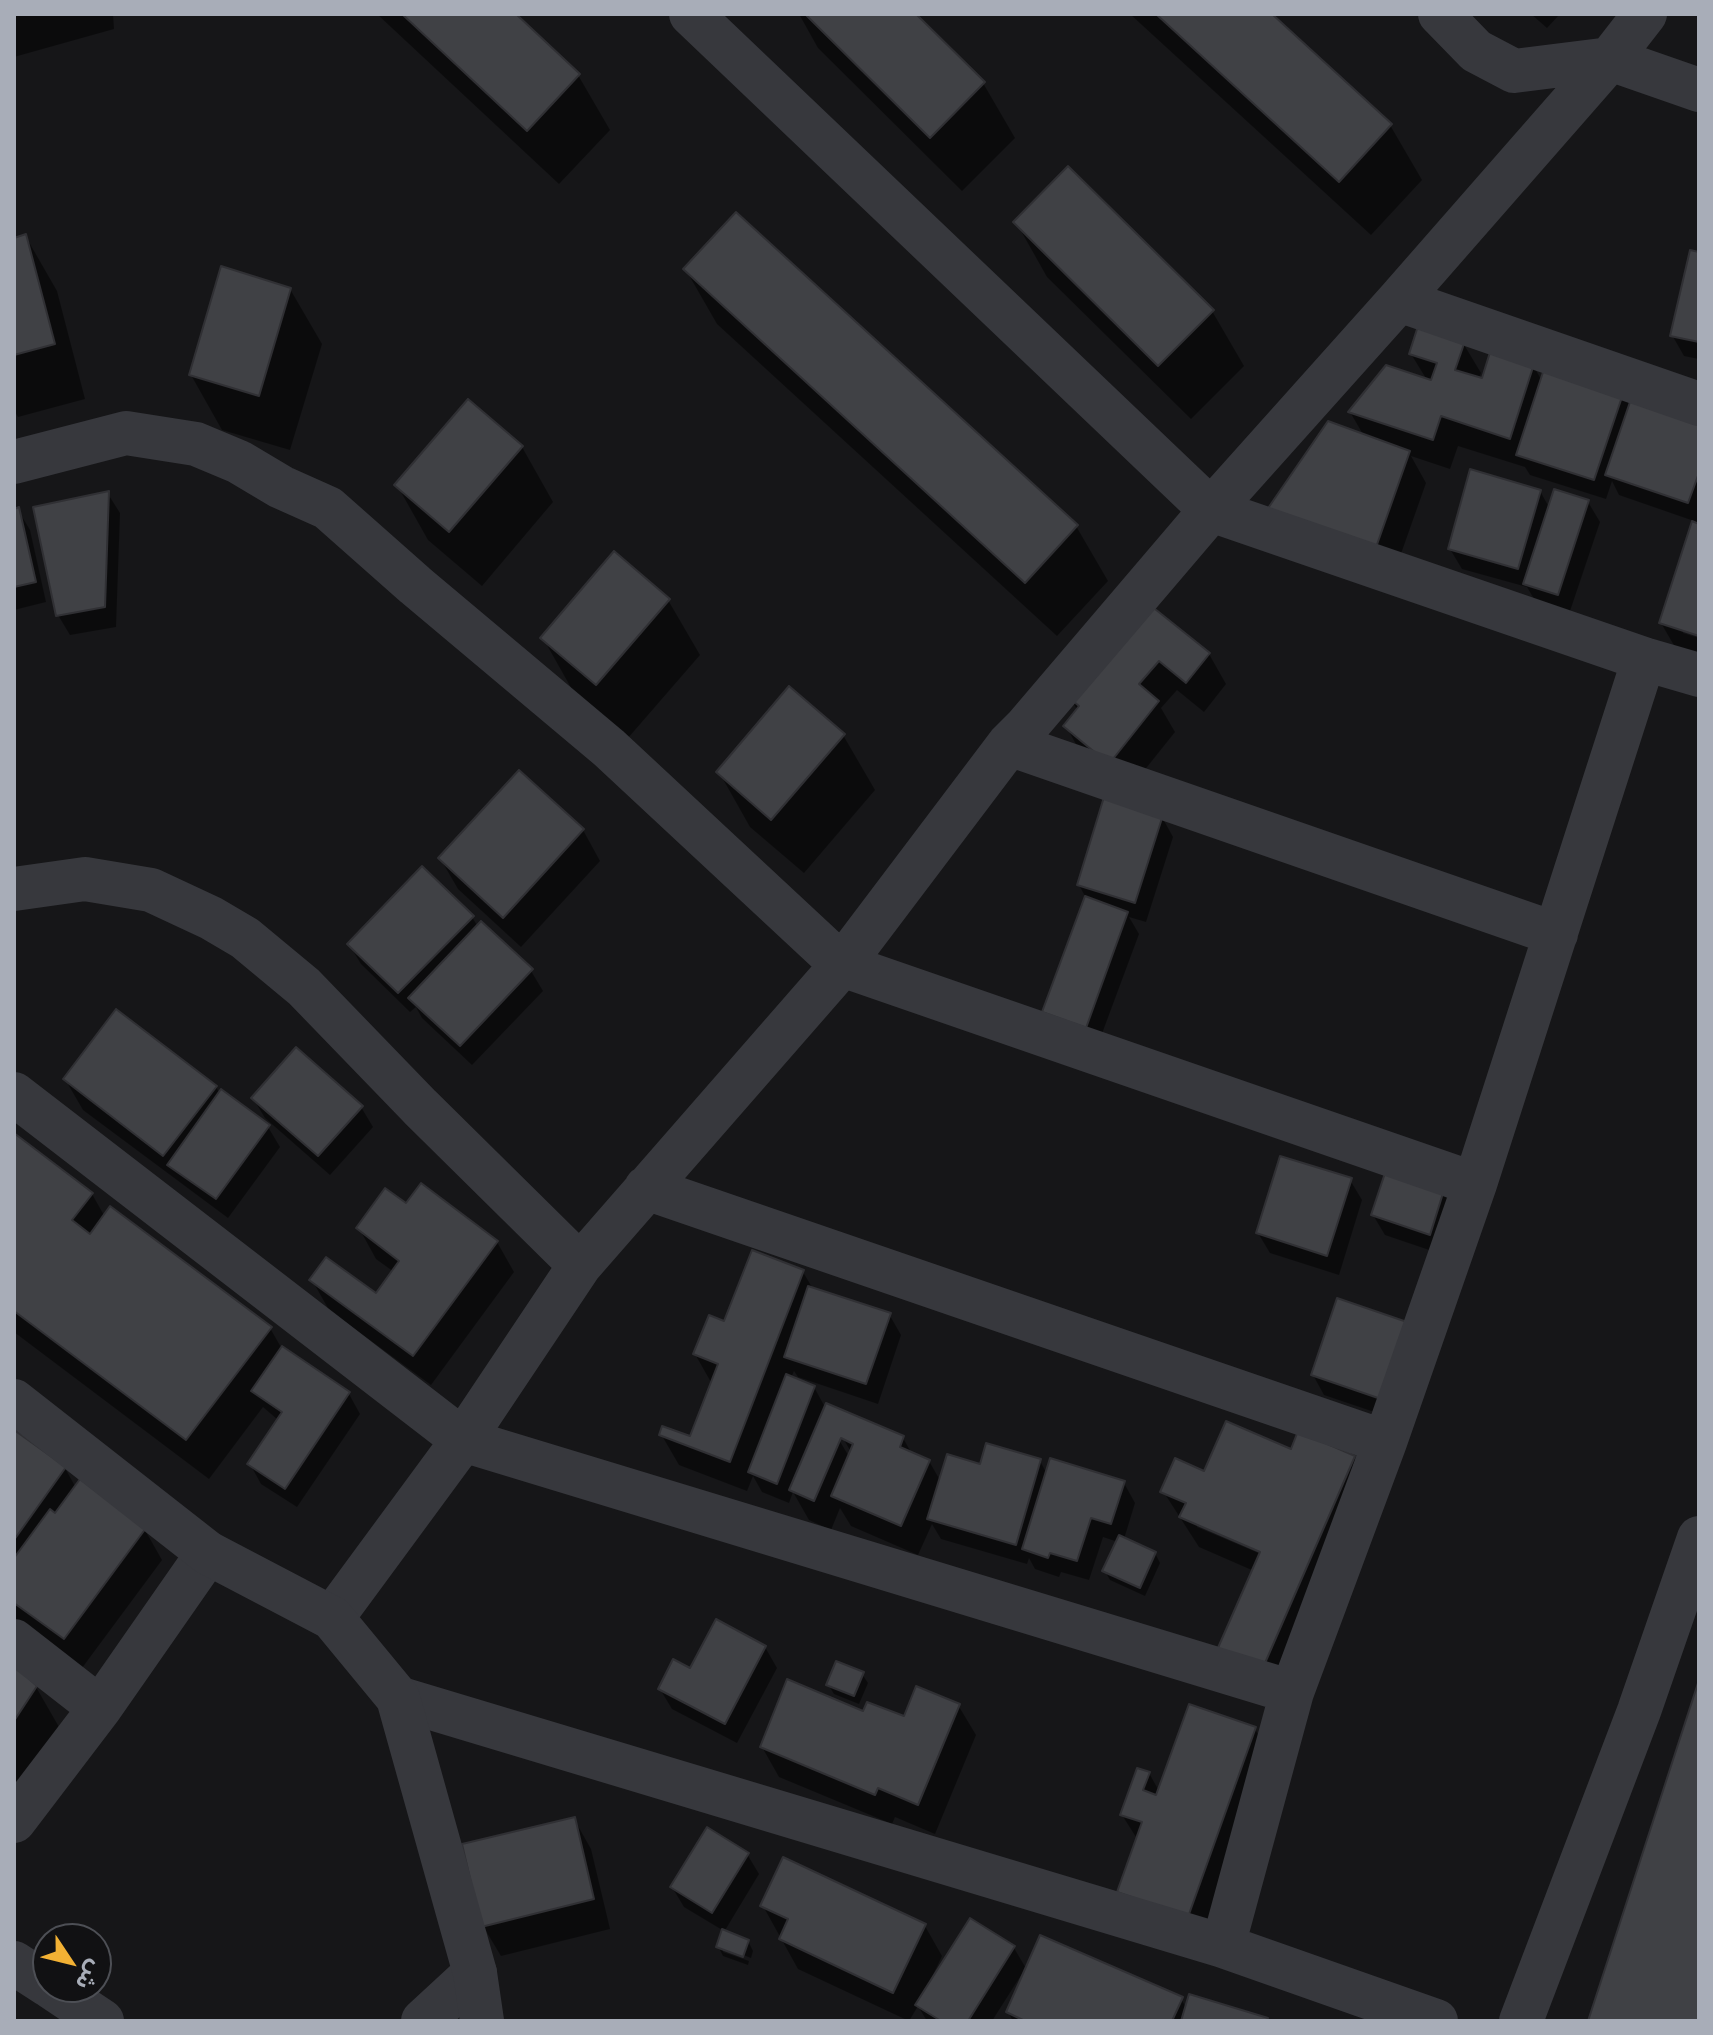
<!DOCTYPE html>
<meta charset="utf-8">
<style>
body{margin:0}
#map{position:relative;width:1713px;height:2035px;overflow:hidden;background:#161618;font-family:"PT Sans","Noto Sans Arabic",sans-serif}
canvas{display:block}
.frame{position:absolute;inset:0;border:16px solid #a8adb8;pointer-events:none}
.north{position:absolute;left:32px;top:1923px;width:80px;height:80px;box-sizing:border-box;background:#111113;border:2px solid #4d4f55;border-radius:50%;rotate:125deg;font-size:22px;font-weight:700;line-height:32px;text-align:center;color:#a8adb8}
.north::after{content:'';display:block;margin:auto;width:28px;height:36px;background:#f2b134;clip-path:polygon(50% 0,100% 100%,50% 72%,0 100%)}
</style>
<div id="map">
<canvas width="1713" height="2035"></canvas>
<div class="frame"></div>
<div class="north">ش</div>
</div>
<script>
const ctx = document.querySelector('canvas').getContext('2d');
ctx.lineJoin = 'round';
function fill(path, color) { ctx.fillStyle = color; ctx.fill(path, 'evenodd'); }
const toPath = rows => new Path2D(rows.map(r => 'M' + r).join(''));
function trace(path, color, width, dash) { ctx.strokeStyle = color; ctx.lineWidth = width; ctx.lineCap = dash ? 'butt' : 'round'; ctx.setLineDash(dash || []); ctx.stroke(path); }
const shadow = toPath([
 [14,14,113,14,114,29,14,57],
 [377,14,513,14,578,75,610,130,559,184],
 [799,14,914,14,983,83,1015,138,962,191,818,48],
 [1130,14,1269,14,1390,125,1422,180,1371,235],
 [1531,14,1560,14,1547,28],
 [1016,222,1212,311,1244,366,1191,419,1047,277],
 [26,237,57,291,85,399,18,417,14,410,14,240],
 [1699,254,1699,359,1684,356,1672,335],
 [686,270,1076,526,1108,581,1057,636,717,324],
 [290,289,322,344,290,450,222,430,191,375],
 [1463,343,1481,373,1478,380,1533,365,1542,381,1622,392,1631,407,1699,425,1699,634,1683,629,1683,633,1699,638,1699,660,1679,654,1661,623,1694,521,1619,495,1612,481,1606,499,1530,475,1525,467,1458,446,1450,469,1411,456,1426,483,1391,582,1284,544,1364,436,1350,412,1427,380,1411,354],
 [522,447,553,502,482,586,428,540,397,485],
 [1540,491,1550,509,1588,502,1600,522,1569,614,1537,604,1527,587,1462,569,1450,549],
 [108,494,120,513,116,627,70,635,58,615],
 [18,510,30,530,46,602,14,610,14,511],
 [668,600,700,655,628,738,574,693,543,638],
 [1146,604,1209,654,1226,684,1204,712,1177,690,1161,708,1175,732,1127,792,1083,757,1066,726,1078,711,1069,696],
 [843,735,875,790,804,873,750,827,719,772],
 [1162,817,1173,837,1146,922,1129,917,1139,934,1097,1047,1056,1032,1086,898,1079,885],
 [583,830,600,861,521,947,458,889,440,858],
 [472,917,478,927,531,971,543,991,472,1065,422,1018,416,1007,410,1012,361,964,349,944],
 [65,1079,216,1087,220,1094,268,1127,280,1147,228,1218,83,1110],
 [253,1098,361,1107,373,1127,330,1175,265,1118],
 [14,1136,92,1194,105,1217,270,1328,282,1349,349,1394,360,1414,297,1507,261,1484,250,1464,278,1420,263,1407,209,1479,14,1332],
 [1350,1180,1362,1200,1339,1275,1270,1253,1258,1233],
 [1443,1191,1454,1212,1441,1254,1385,1235,1373,1215],
 [407,1206,497,1242,514,1272,431,1385,329,1310,312,1280,376,1296,394,1272,376,1259,359,1228],
 [803,1272,813,1289,889,1314,901,1335,878,1404,798,1377,794,1371,791,1378,814,1387,826,1409,903,1438,912,1454,929,1461,941,1482,981,1466,1040,1461,1047,1474,1124,1483,1135,1503,1124,1539,1155,1553,1160,1563,1145,1596,1110,1580,1105,1571,1118,1542,1103,1537,1089,1580,1061,1572,1059,1577,1035,1569,1029,1558,1027,1564,941,1539,932,1524,918,1555,851,1526,840,1508,831,1530,809,1520,793,1492,789,1503,762,1492,753,1476,747,1491,679,1465,661,1434,691,1439,712,1384,695,1354,726,1323],
 [839,1431,851,1452,851,1460,835,1433],
 [1417,1343,1392,1418,1324,1395,1313,1375],
 [14,1432,65,1468,76,1488,145,1530,162,1560,82,1668,14,1618],
 [1293,1451,1354,1457,1371,1488,1279,1699,1237,1680,1254,1571,1199,1547,1163,1491,1206,1474],
 [1197,1523,1270,1554,1268,1557,1197,1527],
 [765,1647,777,1668,737,1743,672,1709,660,1689,691,1671],
 [14,1669,36,1687,59,1727,14,1793],
 [862,1674,868,1683,859,1704,834,1694,828,1684],
 [958,1705,976,1735,935,1834,895,1817,892,1824,779,1777,762,1747,865,1713,905,1719],
 [1255,1729,1272,1759,1205,1946,1122,1815,1149,1773,1159,1791],
 [574,1819,591,1849,610,1929,501,1956,483,1926],
 [747,1854,759,1874,724,1932,748,1941,753,1951,751,1958,723,1947,723,1952,749,1961,748,1965,723,1956,718,1946,724,1931,684,1907,672,1887],
 [763,1906,925,1926,942,1956,932,1977,935,1978,1014,1948,1027,1970,1025,1969,992,2021,927,2021,918,2006,909,2021,798,1969],
 [1181,1999,1187,2009,1268,2021,1013,2021,1008,2012]
]);
const building = toPath([
 [402,14,516,14,580,74,527,131,402,14],
 [805,14,916,14,985,82,930,138,805,14],
 [1156,14,1272,14,1392,124,1339,182,1156,14],
 [1068,166,1214,310,1158,366,1013,222,1068,166],
 [736,212,1078,525,1025,583,683,269,736,212],
 [26,234,55,344,14,355,14,238,26,234],
 [1690,250,1699,252,1699,342,1670,336,1690,250],
 [221,266,291,288,259,396,189,375,221,266],
 [1418,326,1465,341,1455,370,1482,378,1491,349,1534,364,1510,439,1441,416,1433,440,1348,412,1386,365,1431,380,1437,363,1409,354,1418,326],
 [1545,366,1624,391,1594,480,1516,455,1545,366],
 [468,399,523,446,449,532,394,485,468,399],
 [1631,399,1699,423,1699,473,1688,503,1605,475,1631,399],
 [1328,421,1410,451,1374,553,1264,514,1328,421],
 [1470,469,1541,490,1518,569,1448,549,1470,469],
 [1554,489,1589,500,1558,595,1523,584,1554,489],
 [109,491,105,607,56,616,33,507,109,491],
 [19,507,36,582,14,587,14,509,19,507],
 [1692,521,1699,524,1699,636,1659,623,1692,521],
 [614,551,670,599,596,685,540,638,614,551],
 [1145,601,1210,653,1186,683,1159,661,1139,684,1159,701,1109,764,1063,726,1079,706,1067,696,1145,601],
 [789,686,845,734,771,820,716,772,789,686],
 [519,770,584,829,503,918,438,858,519,770],
 [1104,797,1163,815,1135,903,1077,885,1104,797],
 [422,866,474,916,398,993,347,944,422,866],
 [1085,896,1128,912,1086,1028,1042,1012,1085,896],
 [481,921,533,969,460,1046,408,998,481,921],
 [116,1009,217,1086,163,1156,63,1079,116,1009],
 [296,1047,363,1106,318,1156,251,1098,296,1047],
 [221,1089,270,1125,216,1199,167,1165,221,1089],
 [14,1133,93,1193,72,1220,90,1234,110,1206,272,1327,186,1440,14,1311,14,1133],
 [1280,1156,1352,1178,1327,1256,1256,1233,1280,1156],
 [1386,1170,1444,1190,1430,1235,1371,1215,1386,1170],
 [421,1183,498,1241,413,1356,309,1280,326,1257,376,1293,399,1261,356,1228,385,1188,406,1203,421,1183],
 [752,1250,804,1270,730,1462,659,1435,662,1426,690,1436,718,1364,693,1354,709,1315,724,1321,752,1250],
 [808,1286,891,1313,866,1384,784,1357,808,1286],
 [1337,1298,1407,1322,1381,1399,1311,1375,1337,1298],
 [282,1346,350,1392,285,1489,247,1464,282,1412,251,1391,282,1346],
 [786,1374,815,1386,777,1484,748,1472,786,1374],
 [826,1403,904,1436,900,1447,930,1460,901,1526,831,1496,853,1444,841,1438,814,1501,789,1490,826,1403],
 [1226,1421,1291,1449,1298,1431,1355,1456,1262,1670,1217,1650,1260,1552,1179,1517,1186,1503,1160,1492,1175,1458,1204,1471,1226,1421],
 [14,1430,66,1467,14,1540,14,1430],
 [986,1443,1041,1459,1016,1545,927,1519,947,1454,980,1464,986,1443],
 [1050,1458,1125,1481,1111,1524,1091,1518,1077,1561,1050,1553,1048,1558,1022,1549,1050,1458],
 [80,1479,146,1528,64,1639,14,1603,14,1558,50,1509,55,1513,80,1479],
 [1119,1535,1156,1552,1140,1588,1102,1571,1119,1535],
 [716,1619,766,1646,725,1724,658,1689,673,1659,690,1668,716,1619],
 [836,1661,864,1672,854,1696,826,1685,836,1661],
 [14,1665,37,1686,14,1721,14,1665],
 [787,1679,863,1711,867,1702,904,1716,916,1686,960,1704,918,1805,878,1788,875,1795,760,1747,787,1679],
 [1699,1680,1699,2021,1588,2021,1699,1680],
 [1189,1704,1256,1727,1188,1917,1117,1892,1142,1822,1120,1815,1137,1768,1150,1772,1143,1790,1156,1795,1189,1704],
 [575,1817,594,1899,481,1927,462,1844,575,1817],
 [707,1827,749,1853,712,1913,670,1887,707,1827],
 [783,1857,926,1924,893,1993,779,1939,788,1919,760,1906,783,1857],
 [970,1918,1015,1946,968,2021,941,2021,915,2005,970,1918],
 [722,1929,749,1940,743,1957,716,1947,722,1929],
 [1040,1935,1183,1997,1172,2021,1025,2021,1006,2012,1040,1935],
 [1189,1994,1268,2018,1267,2021,1181,2021,1189,1994]
]);
const minor = toPath([
 [691,14,1211,510,1644,659,1699,675],
 [1440,14,1476,51,1514,71,1610,59,1699,90],
 [1399,300,1699,404],
 [14,462,126,433,196,444,239,462,281,487,328,508,415,585,609,748,842,965,1475,1184],
 [1009,744,1556,934],
 [14,889,85,879,151,890,211,918,245,938,304,987,420,1107,580,1265],
 [14,1094,463,1440,1292,1692],
 [646,1188,1385,1442],
 [332,1618,463,1440,580,1265,842,965,1009,744,1026,727,1211,510,1399,300,1610,59,1645,14],
 [14,1641,100,1708],
 [398,1698,1223,1946,1436,2021],
 [14,1821,100,1708,208,1553],
 [1223,1946,1292,1692,1385,1442,1475,1184,1644,659],
 [14,1963,48,1985],
 [51,1987,102,2021],
 [423,2021,475,1973]
]);
const tertiary = toPath([
 [14,1401,208,1553,332,1618,398,1698,475,1973,482,2021],
 [1521,2021,1639,1711,1699,1538]
]);
fill(shadow, '#0007');
fill(building, '#404145');
trace(building, '#303034', 2);
trace(minor, '#37383d', 44);
trace(tertiary, '#37383d', 44);
</script>
